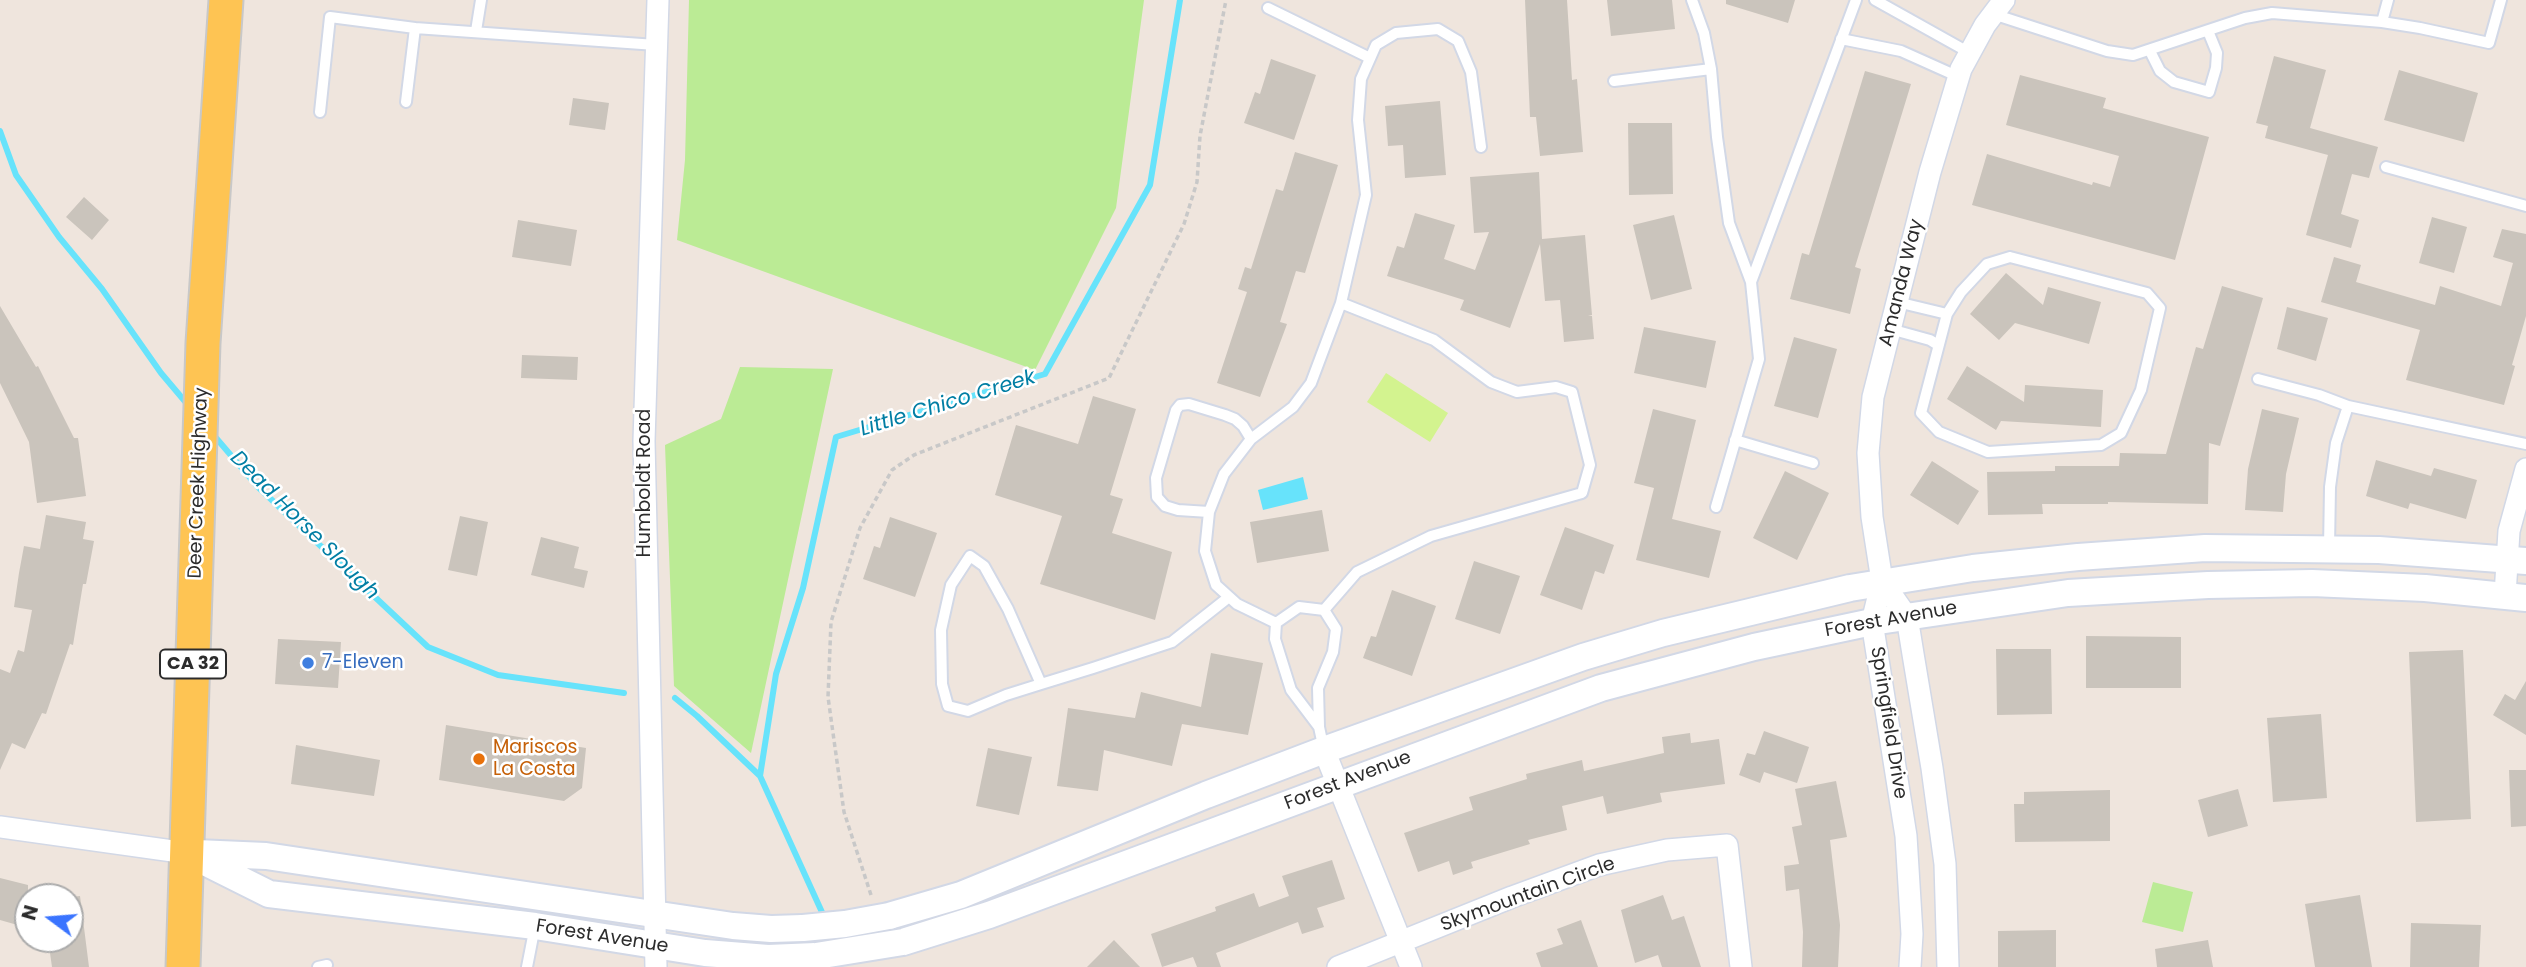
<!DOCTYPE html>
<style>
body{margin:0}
#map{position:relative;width:2526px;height:967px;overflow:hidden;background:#efe5dd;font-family:Poppins,sans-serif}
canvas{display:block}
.north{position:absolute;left:14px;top:883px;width:70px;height:70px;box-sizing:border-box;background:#fff;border:2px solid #ababab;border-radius:50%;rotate:286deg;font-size:19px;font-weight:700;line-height:28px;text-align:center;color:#2c2c2c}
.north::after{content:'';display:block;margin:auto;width:24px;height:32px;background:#3a74ff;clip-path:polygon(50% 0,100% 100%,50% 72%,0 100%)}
</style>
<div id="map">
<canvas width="2526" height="967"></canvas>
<div class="north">N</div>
</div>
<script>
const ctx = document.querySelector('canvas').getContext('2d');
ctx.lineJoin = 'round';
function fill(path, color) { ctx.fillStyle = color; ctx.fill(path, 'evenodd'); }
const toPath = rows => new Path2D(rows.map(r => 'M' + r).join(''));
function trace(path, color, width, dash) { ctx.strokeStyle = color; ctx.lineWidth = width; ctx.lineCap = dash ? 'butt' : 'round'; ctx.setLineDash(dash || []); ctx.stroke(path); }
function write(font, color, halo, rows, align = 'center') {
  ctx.font = font + ' Poppins,sans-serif'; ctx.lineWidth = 5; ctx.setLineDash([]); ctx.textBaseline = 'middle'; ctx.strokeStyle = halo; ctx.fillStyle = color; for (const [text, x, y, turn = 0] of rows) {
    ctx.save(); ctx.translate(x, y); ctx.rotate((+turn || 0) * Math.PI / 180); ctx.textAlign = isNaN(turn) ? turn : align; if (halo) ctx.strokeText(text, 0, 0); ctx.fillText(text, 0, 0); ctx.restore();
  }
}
const green = toPath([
 [689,0,1144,0,1116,208,1035,370,677,240,685,160],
 [740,367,833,369,751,753,674,686,665,445,721,419],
 [2153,882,2193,892,2183,932,2142,922]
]);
const pitch = toPath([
 [1386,373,1448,413,1430,442,1367,402]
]);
const water = toPath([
 [1303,477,1308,499,1263,510,1258,490]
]);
const stream = toPath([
 [0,131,16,175,59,237,102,289,161,373,188,405],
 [211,432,258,487,428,647,498,675,624,693],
 [675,698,697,716,760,776],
 [826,921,760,776,776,674,803,588,836,437,1045,374,1150,185,1180,0]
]);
const building = toPath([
 [1525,0,1567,0,1572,80,1577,79,1583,152,1540,156,1536,117,1530,117],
 [1607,0,1672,0,1675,29,1611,36],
 [1726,0,1795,0,1788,23,1726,4],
 [2274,56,2326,70,2310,128,2378,147,2369,178,2352,174,2341,214,2359,220,2351,248,2306,235,2328,155,2265,138,2268,126,2256,123],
 [1271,59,1316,75,1294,140,1244,123,1255,92,1260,94],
 [2399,70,2478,93,2464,142,2384,120],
 [1865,71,1911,84,1855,267,1861,269,1850,314,1790,299,1802,253,1809,255],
 [2020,75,2106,98,2103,108,2209,137,2175,260,1972,205,1987,154,2092,185,2093,182,2110,187,2119,156,2006,125],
 [573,98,609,103,605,130,569,125],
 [1440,101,1446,175,1405,178,1403,145,1388,146,1385,106],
 [1628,123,1672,123,1673,194,1629,195],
 [1295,152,1338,165,1305,273,1296,271,1280,322,1287,324,1260,397,1217,383,1247,292,1238,289,1245,267,1251,269,1276,189,1283,191],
 [1539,172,1542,239,1585,235,1592,315,1588,315,1592,316,1594,339,1564,342,1560,300,1545,301,1540,244,1510,328,1460,310,1464,300,1387,276,1397,246,1404,248,1415,213,1455,225,1444,259,1475,270,1489,232,1474,233,1470,177],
 [84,197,109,220,92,240,66,217],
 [1674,215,1692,289,1651,300,1633,225],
 [2432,217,2467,227,2454,273,2419,263],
 [518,220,577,230,571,266,512,257],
 [2502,229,2526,234,2526,316,2512,365,2515,366,2504,405,2406,380,2420,330,2321,302,2334,257,2361,265,2356,282,2435,305,2440,286,2501,306,2513,263,2493,257],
 [2006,273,2043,305,2048,287,2101,302,2089,344,2015,323,1999,340,1970,314],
 [2222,286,2263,298,2220,446,2209,443,2208,504,2108,502,2108,504,2042,504,2043,514,1988,515,1987,472,2055,471,2055,466,2119,466,2120,453,2166,454,2196,347,2203,349],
 [0,306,36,367,38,366,74,438,78,438,86,496,37,503,29,442,0,383],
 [2287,307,2328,318,2316,361,2277,349],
 [1644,327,1716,341,1706,388,1634,373],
 [1794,337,1837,349,1818,418,1774,406],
 [522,355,578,357,577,380,521,378],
 [1967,366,2024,402,2025,385,2103,390,2101,427,2001,421,1996,430,1947,399],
 [1093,396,1136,409,1110,495,1123,499,1112,533,1172,552,1155,620,1040,584,1062,516,995,495,1016,425,1078,444],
 [1653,409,1696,420,1672,519,1721,531,1709,578,1636,560,1654,488,1634,483],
 [2262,409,2299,418,2286,474,2283,512,2245,510,2248,469],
 [2376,460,2431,476,2434,468,2477,480,2466,519,2410,503,2408,509,2366,496],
 [1932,461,1979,491,1958,525,1910,495],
 [1785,471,1829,493,1797,560,1753,538],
 [1322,510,1329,551,1257,563,1250,522],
 [46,515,86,522,83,539,94,541,86,584,83,584,73,645,70,644,46,714,42,713,25,749,12,743,0,770,0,669,10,673,18,650,24,652,32,610,14,607,19,573,24,546,40,549],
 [460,516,488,522,477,576,448,570],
 [890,517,937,533,915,597,863,579,874,546,880,548],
 [1565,527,1614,545,1604,574,1595,571,1582,610,1540,595],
 [541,537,579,547,574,568,588,571,584,588,531,575],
 [1474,561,1520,576,1500,634,1455,619],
 [1392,590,1436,606,1412,676,1363,658,1371,636,1376,637],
 [2086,636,2181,637,2181,688,2086,688],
 [278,639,341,642,338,688,275,684],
 [1996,649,2051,649,2052,714,1997,715],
 [2463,650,2471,819,2416,822,2409,652],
 [1211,653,1263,663,1248,735,1182,724,1172,766,1104,750,1098,791,1057,786,1068,708,1135,718,1141,692,1201,707],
 [2526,681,2526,735,2493,715,2505,694,2515,700],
 [2321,714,2327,798,2273,802,2267,718],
 [446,725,586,748,582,788,564,801,439,780],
 [1764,731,1809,747,1797,783,1764,772,1760,783,1739,775,1747,753,1755,755],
 [1690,733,1691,743,1719,739,1725,784,1660,793,1662,802,1607,814,1603,796,1562,806,1567,830,1528,840,1530,844,1471,862,1473,868,1453,875,1449,861,1418,872,1404,833,1473,810,1469,797,1527,779,1526,774,1582,760,1584,771,1664,753,1662,737],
 [296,745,380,760,374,796,291,784],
 [988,748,1032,757,1019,815,976,806],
 [2509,770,2526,770,2526,826,2511,827],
 [1836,781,1847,837,1830,840,1840,925,1838,967,1802,967,1803,932,1799,889,1786,891,1784,866,1799,864,1792,827,1802,825,1795,789],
 [2238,789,2248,826,2208,837,2198,800],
 [2110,790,2110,841,2015,842,2014,804,2024,804,2024,792],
 [1332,860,1345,899,1317,908,1324,927,1302,934,1298,922,1216,953,1221,967,1197,967,1193,957,1162,967,1151,934,1216,911,1215,907,1254,893,1259,907,1289,896,1282,876],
 [0,878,28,885,28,928,0,920],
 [1663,895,1672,920,1684,916,1701,967,1662,967,1658,955,1635,963,1621,910],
 [2360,895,2372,967,2315,967,2305,904],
 [80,896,89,967,52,967,48,939,70,939,70,897],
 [1581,920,1598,967,1541,967,1536,953,1563,944,1557,929],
 [2411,923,2481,925,2479,967,2410,967],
 [2056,930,2056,967,1998,967,1998,931],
 [1114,940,1140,967,1087,967],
 [2208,940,2213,967,2157,967,2155,949]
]);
const path = toPath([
 [871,895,844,812,828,697,831,622,860,528,892,470,914,455,1109,378,1184,224,1197,182,1200,136,1226,0]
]);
const service = toPath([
 [1692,0,1704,33,1711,69,1717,137,1729,223,1751,282],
 [1875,0,1970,53],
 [1268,8,1370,58],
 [1993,14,2107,51,2133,55,2245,18,2272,13,2382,22,2420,28,2489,43,2501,0],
 [2382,22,2388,0],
 [476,31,481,0],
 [1841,39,1901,51,1959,77],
 [2150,51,2160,71,2174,82,2209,92,2216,68,2217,53,2208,31],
 [1614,81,1711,69],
 [406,102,415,28,656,45],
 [320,112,330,17,415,28],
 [2386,167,2526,206],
 [2010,257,2147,293,2160,308,2141,390,2121,433,2101,445,1988,452,1939,432,1921,413,1947,314,1961,292,1987,264,2010,257],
 [1897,302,1947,314],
 [1890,329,1930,340,1938,345],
 [2258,379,2319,395,2348,406],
 [1735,440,1813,463],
 [1716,507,1759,359,1751,282,1856,0],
 [1209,512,1178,510,1165,506,1157,497,1156,478,1176,410,1180,405,1189,404,1225,415,1235,419,1243,426,1251,439],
 [2329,548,2330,487,2336,443,2348,406,2526,444],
 [1324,610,1357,572,1431,536,1582,493,1590,465,1572,392,1556,387,1517,392,1491,382,1434,340,1341,303,1366,195,1358,120,1361,79,1376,45,1396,33,1438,29,1458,41,1471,72,1481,147],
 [1276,623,1237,604,1216,585,1205,551,1209,512,1224,474,1251,439,1293,407,1311,383,1341,303],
 [1041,684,1008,609,984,566,970,556,951,585,941,630,942,684,948,706,968,711,1006,695,1041,684,1093,668,1172,642,1229,597],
 [1319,727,1291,690,1275,639,1276,623,1299,607,1324,610,1336,629,1333,652,1318,688,1319,727,1324,750],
 [318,967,327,965],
 [527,967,535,926]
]);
const minor = toPath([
 [1882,581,1907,617,1913,654,1932,768,1945,864,1948,967],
 [2505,595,2509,531,2526,469],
 [1324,750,1411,967],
 [0,827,187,853],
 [656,967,644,441,658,0],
 [1338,967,1512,897,1599,865,1667,850,1727,845,1741,967],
 [1910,967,1912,934,1906,836,1872,622,1882,581,1872,517,1868,453,1873,397,1930,172,1961,69,1985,25,2004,0]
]);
const tertiary = toPath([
 [187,853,269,894,535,926,705,953,768,958,816,956],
 [196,853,266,856,733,926,771,929,803,928],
 [889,916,961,895,1206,795,1324,750,1583,657,1663,633,1850,588,1973,568,2078,557,2205,548,2379,550,2526,561],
 [903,942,989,915,1601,688,1754,647,1872,622,2068,593,2208,585,2312,583,2425,588,2526,598]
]);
const primary = toPath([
 [183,967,203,343,226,0]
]);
const tertiaryBridge = toPath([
 [803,928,845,924,889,916],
 [816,956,903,942]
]);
const markers = [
 [308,663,7,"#3f7fe0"],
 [479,759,7,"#e8710a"]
];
const shields = [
 [193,664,66]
];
const shieldNames = [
 ["CA 32",193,664]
];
const streetNames = [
 ["Amanda Way",1902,283,-76],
 ["Deer Creek Highway",199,483,-88],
 ["Humboldt Road",645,483,-90],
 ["Forest Avenue",1891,620,-10],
 ["Springfield Drive",1888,723,81],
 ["Forest Avenue",1348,781,-21],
 ["Skymountain Circle",1528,895,-20],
 ["Forest Avenue",602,937,9]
];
const shopNames = [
 ["7-Eleven",322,663]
];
const foodNames = [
 ["Mariscos",493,748],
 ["La Costa",493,770]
];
const waterNames = [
 ["Little Chico Creek",948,404,-17],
 ["Dead Horse Slough",304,526,45]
];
fill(green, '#bbeb95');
fill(pitch, '#d3f38f');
fill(water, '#67e3fb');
trace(stream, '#67e3fb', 6);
fill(building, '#cac4bc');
trace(service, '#d2d8e6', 14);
trace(minor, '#d2d8e6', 24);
trace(tertiary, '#d2d8e6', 30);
trace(primary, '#c8c8c8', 37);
trace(path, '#c8c8c8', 3.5, [5, 3.5]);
trace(service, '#fff', 10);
trace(minor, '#fff', 21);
trace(tertiary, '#fff', 26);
trace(primary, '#fec453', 33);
trace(tertiaryBridge, '#d2d8e6', 30, []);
trace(tertiaryBridge, '#fff', 26);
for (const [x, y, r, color] of markers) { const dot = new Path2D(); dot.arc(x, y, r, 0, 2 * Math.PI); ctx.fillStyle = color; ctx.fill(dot); trace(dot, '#fff', 2.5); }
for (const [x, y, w] of shields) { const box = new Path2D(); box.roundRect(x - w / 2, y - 14.5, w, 29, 5); ctx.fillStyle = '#fff'; ctx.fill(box); trace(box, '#2c2c2c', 2); }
write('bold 18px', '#2c2c2c', null, shieldNames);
write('19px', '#2c2c2c', '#fff', streetNames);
write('19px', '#366cbe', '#fff', shopNames, 'left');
write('19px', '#c56008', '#fff', foodNames, 'left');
write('italic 21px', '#017ea4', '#fff', waterNames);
</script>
